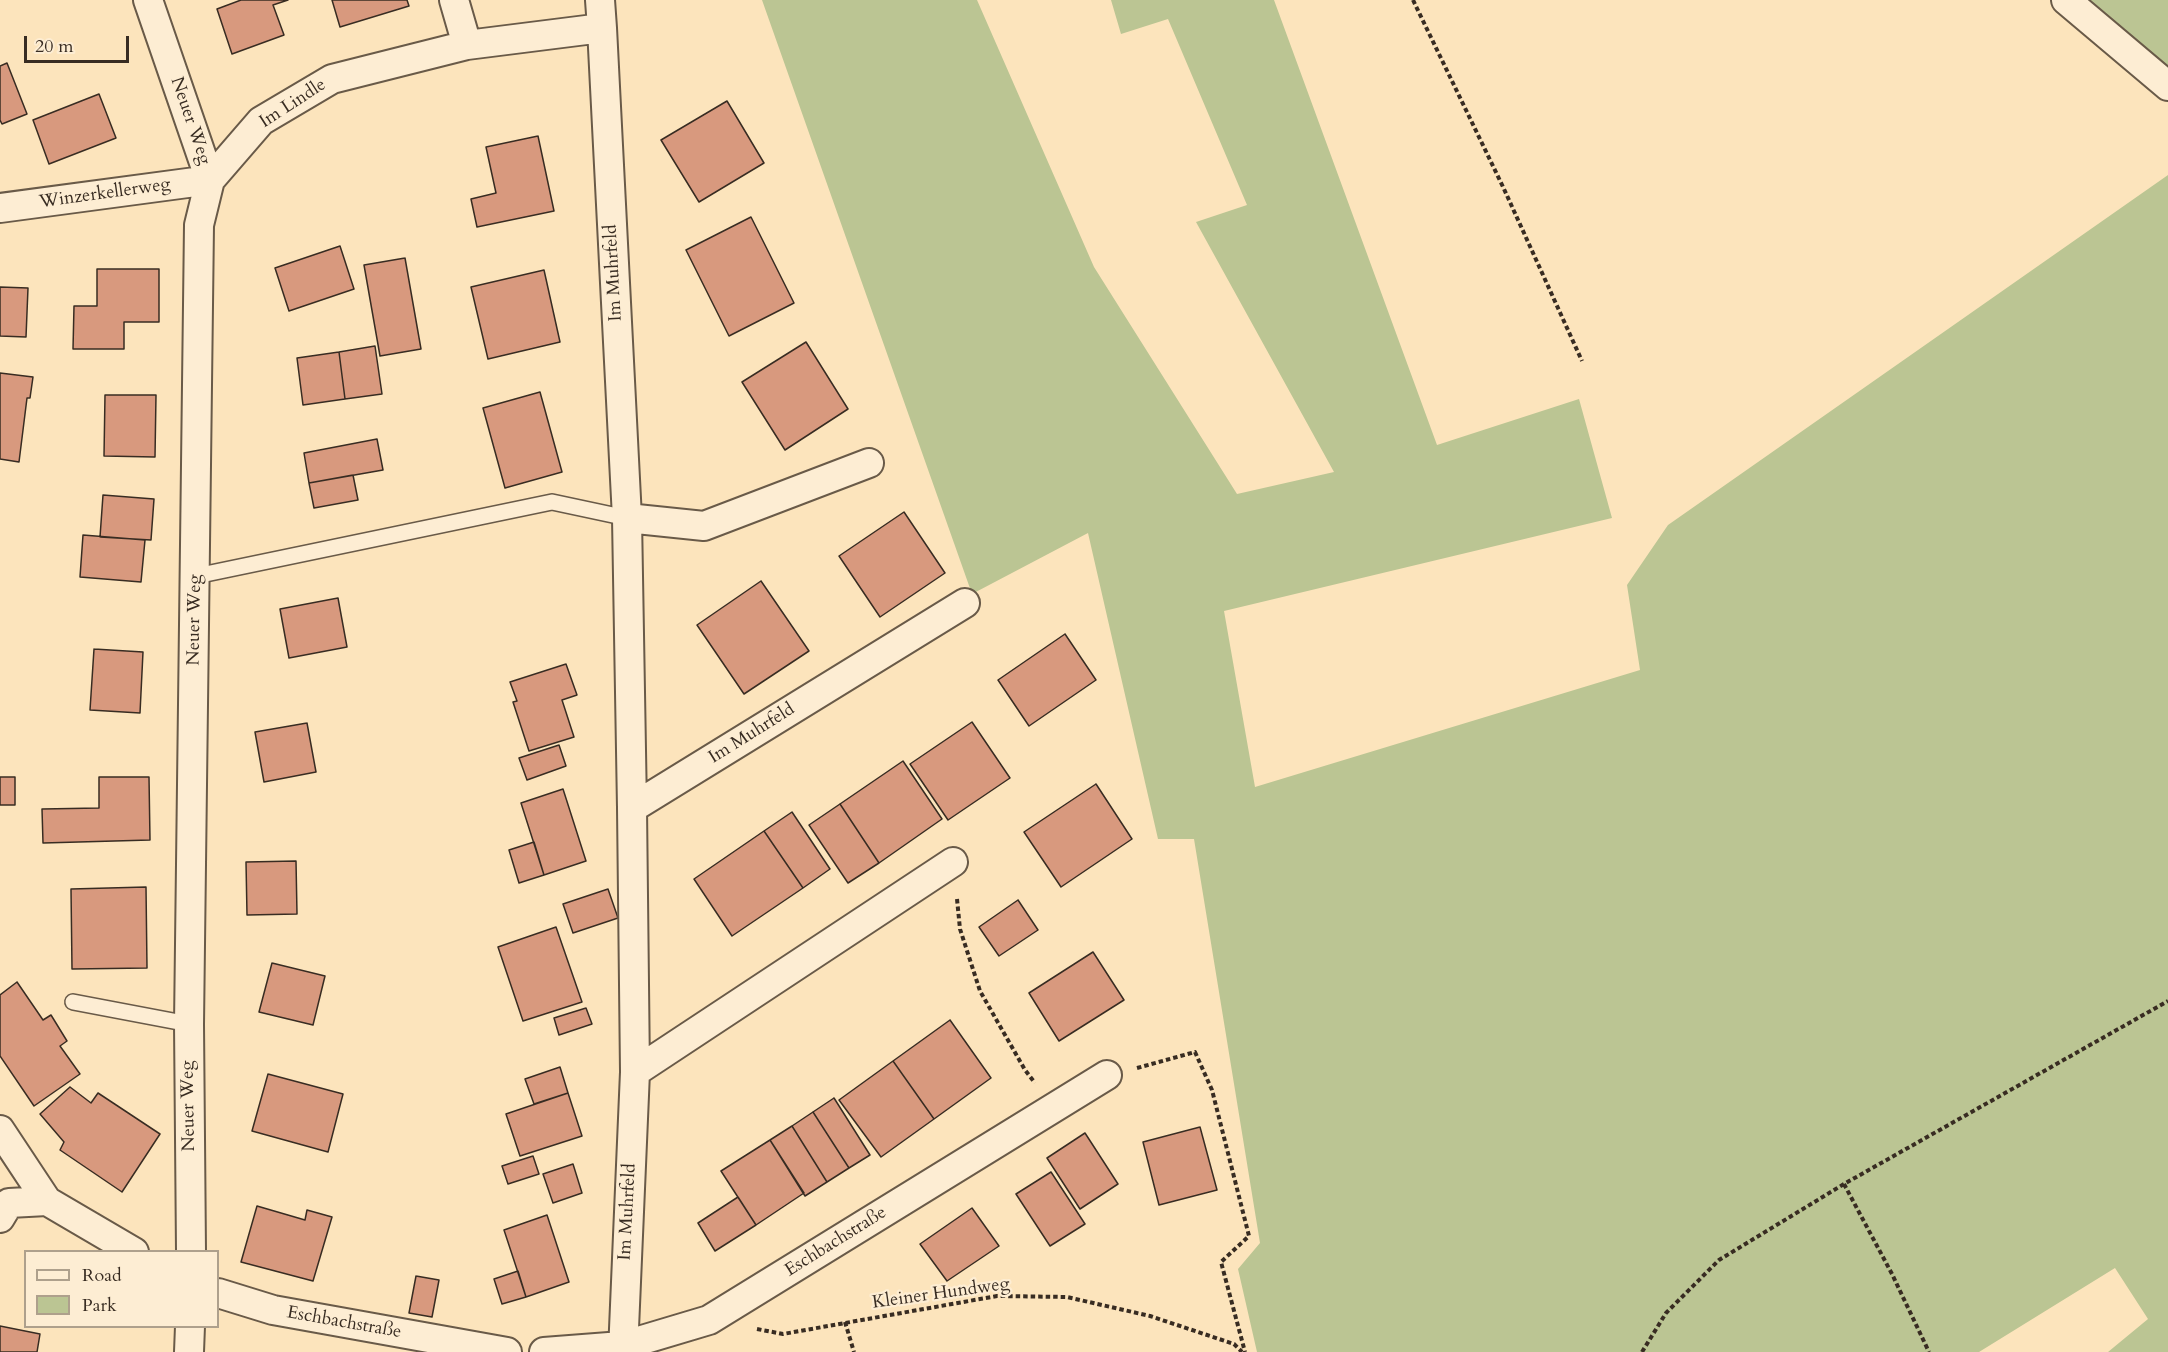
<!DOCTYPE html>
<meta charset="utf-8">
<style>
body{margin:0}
#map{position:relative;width:2168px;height:1352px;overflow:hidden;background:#fce4bc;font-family:Cardo,serif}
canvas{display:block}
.legend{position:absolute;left:24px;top:1250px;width:195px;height:78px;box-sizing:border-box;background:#fdedd3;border:2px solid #aea08c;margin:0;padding:8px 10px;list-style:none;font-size:18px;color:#382c22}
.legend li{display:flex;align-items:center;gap:12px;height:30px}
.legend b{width:30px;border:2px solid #aea08c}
.scale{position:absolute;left:24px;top:36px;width:105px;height:27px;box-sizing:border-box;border:3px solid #382c22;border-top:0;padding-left:8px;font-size:18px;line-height:21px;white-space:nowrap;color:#382c22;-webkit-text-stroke:4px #fdedd3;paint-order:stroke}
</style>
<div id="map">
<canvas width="2168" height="1352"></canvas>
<ul class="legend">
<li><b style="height:8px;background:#fdedd3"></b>Road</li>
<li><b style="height:16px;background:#bbc593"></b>Park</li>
</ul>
<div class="scale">20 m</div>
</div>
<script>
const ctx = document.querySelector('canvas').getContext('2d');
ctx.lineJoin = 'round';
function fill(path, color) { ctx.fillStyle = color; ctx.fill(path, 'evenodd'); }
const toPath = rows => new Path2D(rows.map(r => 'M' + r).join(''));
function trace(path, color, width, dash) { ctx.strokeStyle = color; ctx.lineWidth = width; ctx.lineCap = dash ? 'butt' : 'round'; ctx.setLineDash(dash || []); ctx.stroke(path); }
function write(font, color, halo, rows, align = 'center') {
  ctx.font = font + ' Cardo,serif'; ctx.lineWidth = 4.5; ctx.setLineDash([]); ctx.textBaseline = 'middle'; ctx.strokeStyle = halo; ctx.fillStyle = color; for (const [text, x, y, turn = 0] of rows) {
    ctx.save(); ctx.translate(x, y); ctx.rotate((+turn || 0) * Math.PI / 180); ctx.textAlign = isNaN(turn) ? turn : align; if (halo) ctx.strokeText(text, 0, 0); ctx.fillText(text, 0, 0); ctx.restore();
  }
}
const green = toPath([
 [762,0,977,0,1094,267,1237,494,1334,472,1196,222,1247,205,1168,19,1121,34,1111,0,1274,0,1437,445,1579,399,1612,518,1224,611,1255,787,1640,670,1627,585,1668,525,2168,175,2168,1352,2108,1352,2148,1319,2115,1268,1979,1352,1257,1352,1238,1269,1260,1243,1194,839,1158,839,1088,533,972,594],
 [2084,0,2168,0,2168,72]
]);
const building = toPath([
 [241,0,288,0,273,5,284,35,232,54,217,9,241,0],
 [332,0,407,0,409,6,340,27,332,0],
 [7,63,27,114,2,124,0,120,0,66,7,63],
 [99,94,116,138,49,164,33,120,99,94],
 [727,101,764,163,699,202,661,140,727,101],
 [538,136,554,211,477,227,471,199,496,193,486,147,538,136],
 [751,217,794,303,729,336,686,250,751,217],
 [340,246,354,289,289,311,275,268,340,246],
 [405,258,421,349,380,356,364,265,405,258],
 [97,269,159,269,159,322,124,322,124,349,73,349,74,306,97,306,97,269],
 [544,270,560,342,488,359,471,287,544,270],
 [0,287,28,288,26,337,0,336,0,287],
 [806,342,848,409,785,450,742,382,806,342],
 [375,346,382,394,345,399,339,352,375,346],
 [339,352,345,399,303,405,297,358,339,352],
 [0,373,33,377,30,398,27,398,19,462,0,459,0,373],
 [540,392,562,472,505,488,483,408,540,392],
 [105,395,156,395,155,457,104,456,105,395],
 [377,439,383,470,309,483,304,453,377,439],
 [353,475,358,500,314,508,309,483,353,475],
 [103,495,154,499,151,540,100,537,103,495],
 [904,512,945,573,880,617,839,556,904,512],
 [83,535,145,540,141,582,80,577,83,535],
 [761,581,809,651,744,694,697,625,761,581],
 [338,598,347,647,289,658,280,609,338,598],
 [1065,634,1096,680,1029,726,998,680,1065,634],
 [94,649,143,652,140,713,90,710,94,649],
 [566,664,577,695,562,700,574,737,529,751,513,702,517,701,510,682,566,664],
 [972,722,1010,778,948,820,910,764,972,722],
 [307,723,316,772,264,782,255,732,307,723],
 [559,745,566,766,527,780,519,758,559,745],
 [903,761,942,819,879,863,840,804,903,761],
 [0,777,15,777,15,805,0,805,0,777],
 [99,777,149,777,150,840,43,843,42,809,99,808,99,777],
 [1096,784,1132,839,1061,887,1024,832,1096,784],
 [563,789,586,861,544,875,521,803,563,789],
 [840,804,879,863,848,883,809,825,840,804],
 [792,812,830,869,803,888,764,831,792,812],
 [764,831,803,888,732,936,694,879,764,831],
 [534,842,544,875,519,883,509,850,534,842],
 [296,861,297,914,247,915,246,862,296,861],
 [146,887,147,968,72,969,71,889,146,887],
 [608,889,618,918,573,933,563,904,608,889],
 [1018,900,1038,930,999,956,979,927,1018,900],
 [556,927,582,1002,523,1021,498,947,556,927],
 [1093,952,1124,1000,1059,1041,1029,993,1093,952],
 [272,963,325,976,313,1025,259,1012,272,963],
 [17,982,43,1020,51,1015,67,1041,60,1046,80,1074,34,1106,0,1056,0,995,17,982],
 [586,1008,592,1024,559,1035,554,1018,586,1008],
 [950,1020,991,1078,934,1119,893,1061,950,1020],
 [893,1061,934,1119,881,1157,839,1100,893,1061],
 [560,1067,568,1093,534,1104,525,1079,560,1067],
 [268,1074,343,1094,328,1152,252,1131,268,1074],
 [70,1087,91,1103,98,1093,160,1134,122,1192,60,1150,64,1142,40,1114,70,1087],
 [568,1093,582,1136,520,1156,506,1114,568,1093],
 [834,1098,870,1155,849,1168,813,1112,834,1098],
 [813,1112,849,1168,827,1182,792,1126,813,1112],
 [792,1126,827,1182,805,1196,770,1140,792,1126],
 [1200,1127,1217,1190,1159,1205,1143,1142,1200,1127],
 [1085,1133,1118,1184,1080,1209,1047,1158,1085,1133],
 [770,1140,804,1193,756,1225,721,1171,770,1140],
 [533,1156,539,1174,508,1184,502,1166,533,1156],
 [573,1164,582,1193,553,1203,543,1174,573,1164],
 [1051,1172,1085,1224,1050,1246,1016,1194,1051,1172],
 [738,1197,756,1225,715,1251,698,1223,738,1197],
 [257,1206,305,1220,307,1210,332,1217,313,1281,241,1262,257,1206],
 [972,1208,999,1246,947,1281,920,1244,972,1208],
 [547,1215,569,1282,526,1297,504,1230,547,1215],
 [518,1271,526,1297,502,1304,494,1279,518,1271],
 [416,1276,439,1280,432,1317,409,1313,416,1276],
 [0,1326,40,1334,37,1352,0,1352,0,1326]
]);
const path = toPath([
 [1413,0,1504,189,1582,361],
 [957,899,960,929,980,991,1025,1070,1035,1083],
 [1137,1068,1195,1052,1212,1090,1249,1236,1221,1262,1245,1352],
 [1844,1184,1892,1274,1929,1352],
 [845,1322,854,1352],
 [757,1329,783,1334,997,1296,1067,1297,1150,1316,1234,1344,1242,1352],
 [1642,1352,1666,1313,1719,1260,1844,1184,2168,1001]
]);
const service = toPath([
 [196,576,552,502,627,518],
 [73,1002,189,1024]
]);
const minor = toPath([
 [148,0,210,180,199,225,189,1024,191,1252],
 [454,0,467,45],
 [2066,0,2168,86],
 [602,28,627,518,632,808,635,1072,623,1352],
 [210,180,261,121,332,79,467,45,602,28,600,0],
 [0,208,210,180],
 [627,518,704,526,869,463],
 [632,808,965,603],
 [635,1072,953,862],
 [0,1130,47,1201,134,1252],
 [0,1218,9,1203,47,1201],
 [218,1293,273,1310,507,1352],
 [189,1352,190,1326],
 [544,1352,622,1346,709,1320,1107,1075]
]);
const streetNames = [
 ["Im Lindle",293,104,-33],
 ["Neuer Weg",190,121,71],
 ["Winzerkellerweg",105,194,-8],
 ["Im Muhrfeld",614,273,-93],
 ["Neuer Weg",195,620,-89],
 ["Im Muhrfeld",752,734,-32],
 ["Neuer Weg",189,1106,-91],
 ["Im Muhrfeld",628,1212,-87],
 ["Eschbachstraße",836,1242,-32],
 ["Kleiner Hundweg",941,1294,-8],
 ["Eschbachstraße",344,1323,10]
];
fill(green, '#bbc593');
fill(building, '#d8997e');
trace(building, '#382c22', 1.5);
trace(service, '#695a48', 18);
trace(minor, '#695a48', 32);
trace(path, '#382c22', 4, [4.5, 3]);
trace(service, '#fdedd3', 15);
trace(minor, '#fdedd3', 28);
write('18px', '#382c22', '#fdedd3', streetNames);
</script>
